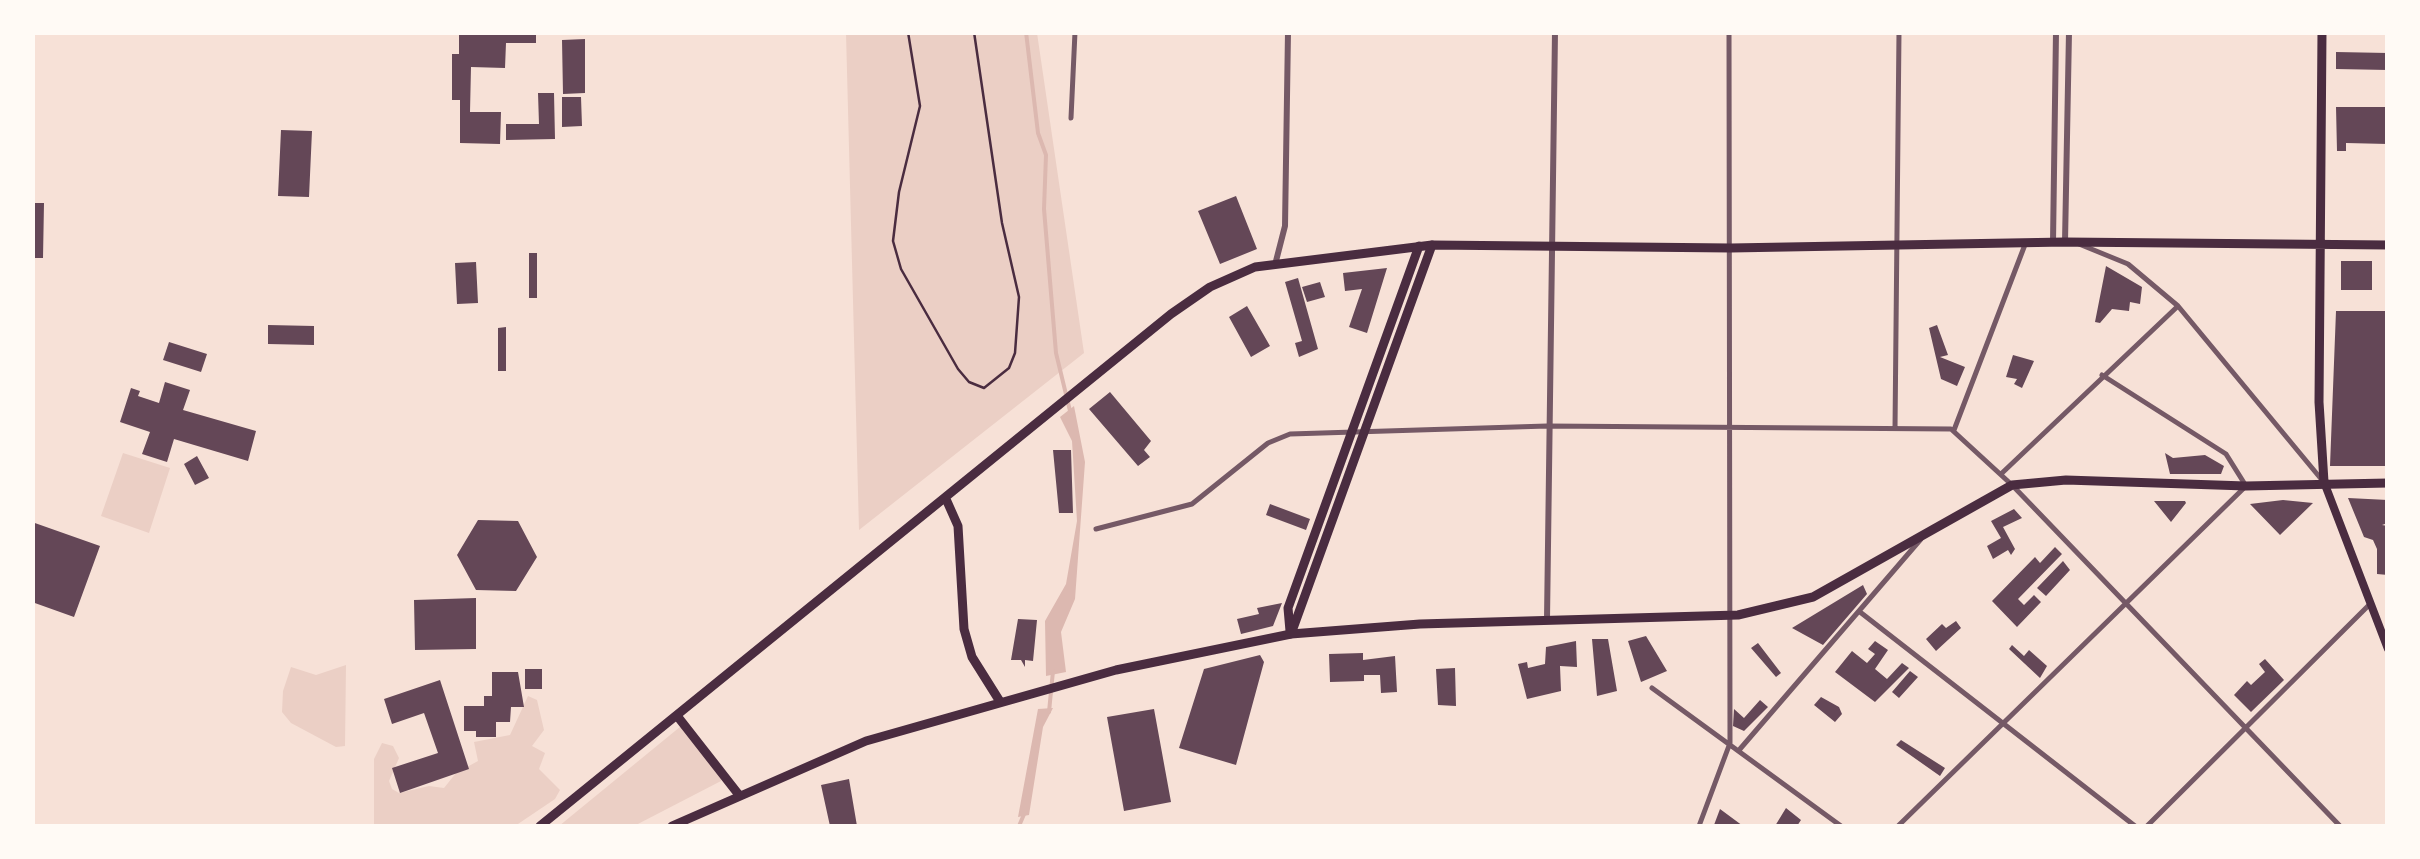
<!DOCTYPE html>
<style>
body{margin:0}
#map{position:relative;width:2420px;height:859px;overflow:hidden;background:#f7e1d7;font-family:"Archivo Narrow",sans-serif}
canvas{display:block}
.frame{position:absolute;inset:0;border:35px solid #fffaf5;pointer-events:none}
</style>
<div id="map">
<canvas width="2420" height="859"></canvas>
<div class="frame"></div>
</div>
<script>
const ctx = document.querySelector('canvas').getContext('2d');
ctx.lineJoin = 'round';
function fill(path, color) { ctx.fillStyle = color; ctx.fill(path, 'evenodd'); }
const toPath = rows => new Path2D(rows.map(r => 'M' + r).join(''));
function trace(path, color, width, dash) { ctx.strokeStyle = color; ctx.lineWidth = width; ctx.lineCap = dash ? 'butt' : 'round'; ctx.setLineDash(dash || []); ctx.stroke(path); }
const green = toPath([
 [846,33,1037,33,1084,353,859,530],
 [123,453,170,468,149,533,101,516],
 [346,665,345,746,336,747,291,723,282,712,283,691,291,667,316,675],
 [528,696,537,700,544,730,532,746,545,753,539,769,560,790,555,799,515,826,374,826,374,759,382,743,393,746,399,758,389,781,392,789,399,793,429,786,444,788,456,773,478,761,474,742,510,735],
 [686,722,724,768,721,781,634,826,559,826]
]);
const water = toPath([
 [1074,406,1085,462,1075,599,1061,632,1066,672,1046,676,1045,621,1066,584,1077,521,1072,441,1060,417],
 [1053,708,1043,727,1029,815,1018,817,1038,709]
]);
const stream = toPath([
 [1026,32,1038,133,1046,155,1044,209,1056,353,1071,415],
 [1049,712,1053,671],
 [1019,826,1025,812]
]);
const building = toPath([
 [459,32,536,32,536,43,506,43,505,68,471,67,470,112,501,112,500,144,460,143,460,100,452,100,452,54,459,54],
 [585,39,585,93,563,94,562,40],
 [2336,52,2388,53,2388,70,2336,69],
 [538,93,554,93,555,139,506,140,506,124,539,124],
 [562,97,581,97,582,126,562,127],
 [2336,107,2388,107,2388,144,2346,143,2346,151,2337,151],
 [281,130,312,131,309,197,278,196],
 [1236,196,1257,249,1220,264,1198,211],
 [32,203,44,203,43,258,32,258],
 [529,253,537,253,537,298,529,298],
 [2341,261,2372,261,2372,290,2341,290],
 [476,262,478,303,457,304,455,263],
 [2106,266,2142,287,2140,304,2130,302,2129,311,2112,309,2100,323,2095,322],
 [1387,268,1367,333,1349,327,1362,289,1345,291,1343,273],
 [1298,278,1318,349,1299,357,1295,343,1302,341,1285,282],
 [1320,282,1325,297,1307,302,1302,287],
 [1247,306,1270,346,1251,357,1229,317],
 [2336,311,2388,311,2388,466,2330,466],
 [268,325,314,326,314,345,268,344],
 [1937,325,1948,355,1940,357,1965,367,1957,386,1941,379,1929,328],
 [506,327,506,371,498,371,498,328],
 [169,342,207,354,201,372,163,360],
 [2013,355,2034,361,2022,388,2014,384,2017,379,2006,377],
 [165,382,190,390,183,410,256,431,248,461,174,439,167,462,142,454,150,432,120,422,131,388,140,391,138,396,159,403],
 [1110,392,1151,441,1144,450,1150,457,1138,466,1089,409],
 [1053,450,1071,450,1073,513,1059,513],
 [2165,453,2173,458,2205,455,2224,466,2221,474,2170,474],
 [197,456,209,478,195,485,184,464],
 [2348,498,2388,500,2388,523,2382,525,2388,526,2388,575,2377,574,2377,549,2373,540,2364,537],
 [2283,500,2313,503,2280,535,2250,504],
 [2154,501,2185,501,2186,503,2171,522],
 [1270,504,1310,519,1306,530,1266,515],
 [2014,509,2022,518,2003,527,2015,549,2011,555,2008,550,1993,559,1987,546,2001,538,1991,521],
 [478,520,518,521,537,557,516,591,476,590,457,555],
 [32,522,100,546,74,617,32,602],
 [2055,547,2062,554,2018,599,2024,605,2034,595,2041,602,2017,627,1992,601,2035,557,2040,563],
 [2063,561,2070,570,2046,596,2037,588],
 [1863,585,1867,594,1823,645,1792,628],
 [476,598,476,649,415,650,414,600],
 [1282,603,1273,626,1241,634,1237,619,1259,614,1257,608],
 [1018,619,1037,620,1033,661,1025,660,1025,667,1021,660,1011,660],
 [1956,621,1961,628,1936,651,1926,639,1942,624,1946,628],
 [1646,636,1667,671,1641,682,1628,641],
 [1592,639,1608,639,1617,691,1597,696],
 [1576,641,1577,667,1560,666,1561,691,1527,699,1518,664,1527,662,1528,668,1545,664,1546,647],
 [1875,641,1888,650,1875,669,1887,679,1902,663,1909,668,1875,702,1835,672,1852,651,1867,663,1875,654,1868,649],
 [1758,643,1781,673,1776,677,1751,648],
 [2012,645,2024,656,2029,650,2047,666,2040,678,2009,649],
 [1363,653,1363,660,1395,656,1397,692,1381,693,1380,675,1364,675,1364,681,1330,682,1329,654],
 [1260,655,1264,662,1236,765,1179,748,1204,669],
 [2265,659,2284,680,2251,712,2234,695,2247,681,2251,685,2265,672,2259,664],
 [1455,668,1456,706,1438,705,1436,669],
 [525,669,542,669,542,689,525,689],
 [1910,671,1918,677,1899,698,1892,692],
 [492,672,518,672,524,707,511,707,510,722,496,722,496,737,476,737,476,731,464,731,464,706,484,706,484,696,492,696],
 [440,680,469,769,400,793,392,768,438,753,424,713,392,724,384,699],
 [1821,697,1839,707,1842,714,1835,722,1814,705],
 [1760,700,1768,707,1744,731,1733,726,1734,709,1744,718],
 [1154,709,1171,802,1124,811,1107,717],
 [1901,740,1945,768,1940,776,1896,745],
 [849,779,857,826,830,826,821,785],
 [1786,808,1801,820,1797,826,1775,826],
 [1720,809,1743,826,1714,825]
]);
const path = toPath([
 [908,32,920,106,899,192,893,241,901,269,958,369,969,382,984,388,1009,368,1015,353,1019,297,1002,223,974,32]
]);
const minor = toPath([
 [1071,118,1075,32],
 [2079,244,2128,264,2178,306,2322,480],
 [1895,428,1899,32],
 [1954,430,2026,242],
 [2001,474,2178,306],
 [1096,529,1192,504,1268,443,1290,434,1547,426,1951,429,2012,485,2340,826],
 [1860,612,2135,826],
 [1652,688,1841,826],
 [1740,749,1921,539],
 [1699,826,1730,743,1729,32],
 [1898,826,2246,486,2226,454,2102,375],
 [2147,826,2371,603]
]);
const tertiary = toPath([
 [2053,242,2056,32],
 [2065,242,2069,32],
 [1276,261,1285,226,1288,32],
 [1547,619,1555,32]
]);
const secondary = toPath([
 [2324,482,2388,649]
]);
const primary = toPath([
 [1290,631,1288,608,1419,246],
 [1291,634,1432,245]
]);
const trunk = toPath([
 [2322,32,2319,402,2324,482],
 [946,499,958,526,964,629,972,657,999,700],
 [678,717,739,795],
 [540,826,1171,314,1210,287,1255,267,1432,245,1731,248,2065,242,2388,245],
 [672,826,866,741,1116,670,1291,634,1420,624,1738,615,1813,597,2012,485,2066,480,2246,486,2388,483]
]);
fill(green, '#ebcfc5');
fill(water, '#dcb8b0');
trace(stream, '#dcb8b0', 4);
fill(building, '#644757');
trace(path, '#4a2c40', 2.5);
trace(minor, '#755966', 5);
trace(tertiary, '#755966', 6);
trace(secondary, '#4a2c40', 8);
trace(primary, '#4a2c40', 9);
trace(trunk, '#4a2c40', 9);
</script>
